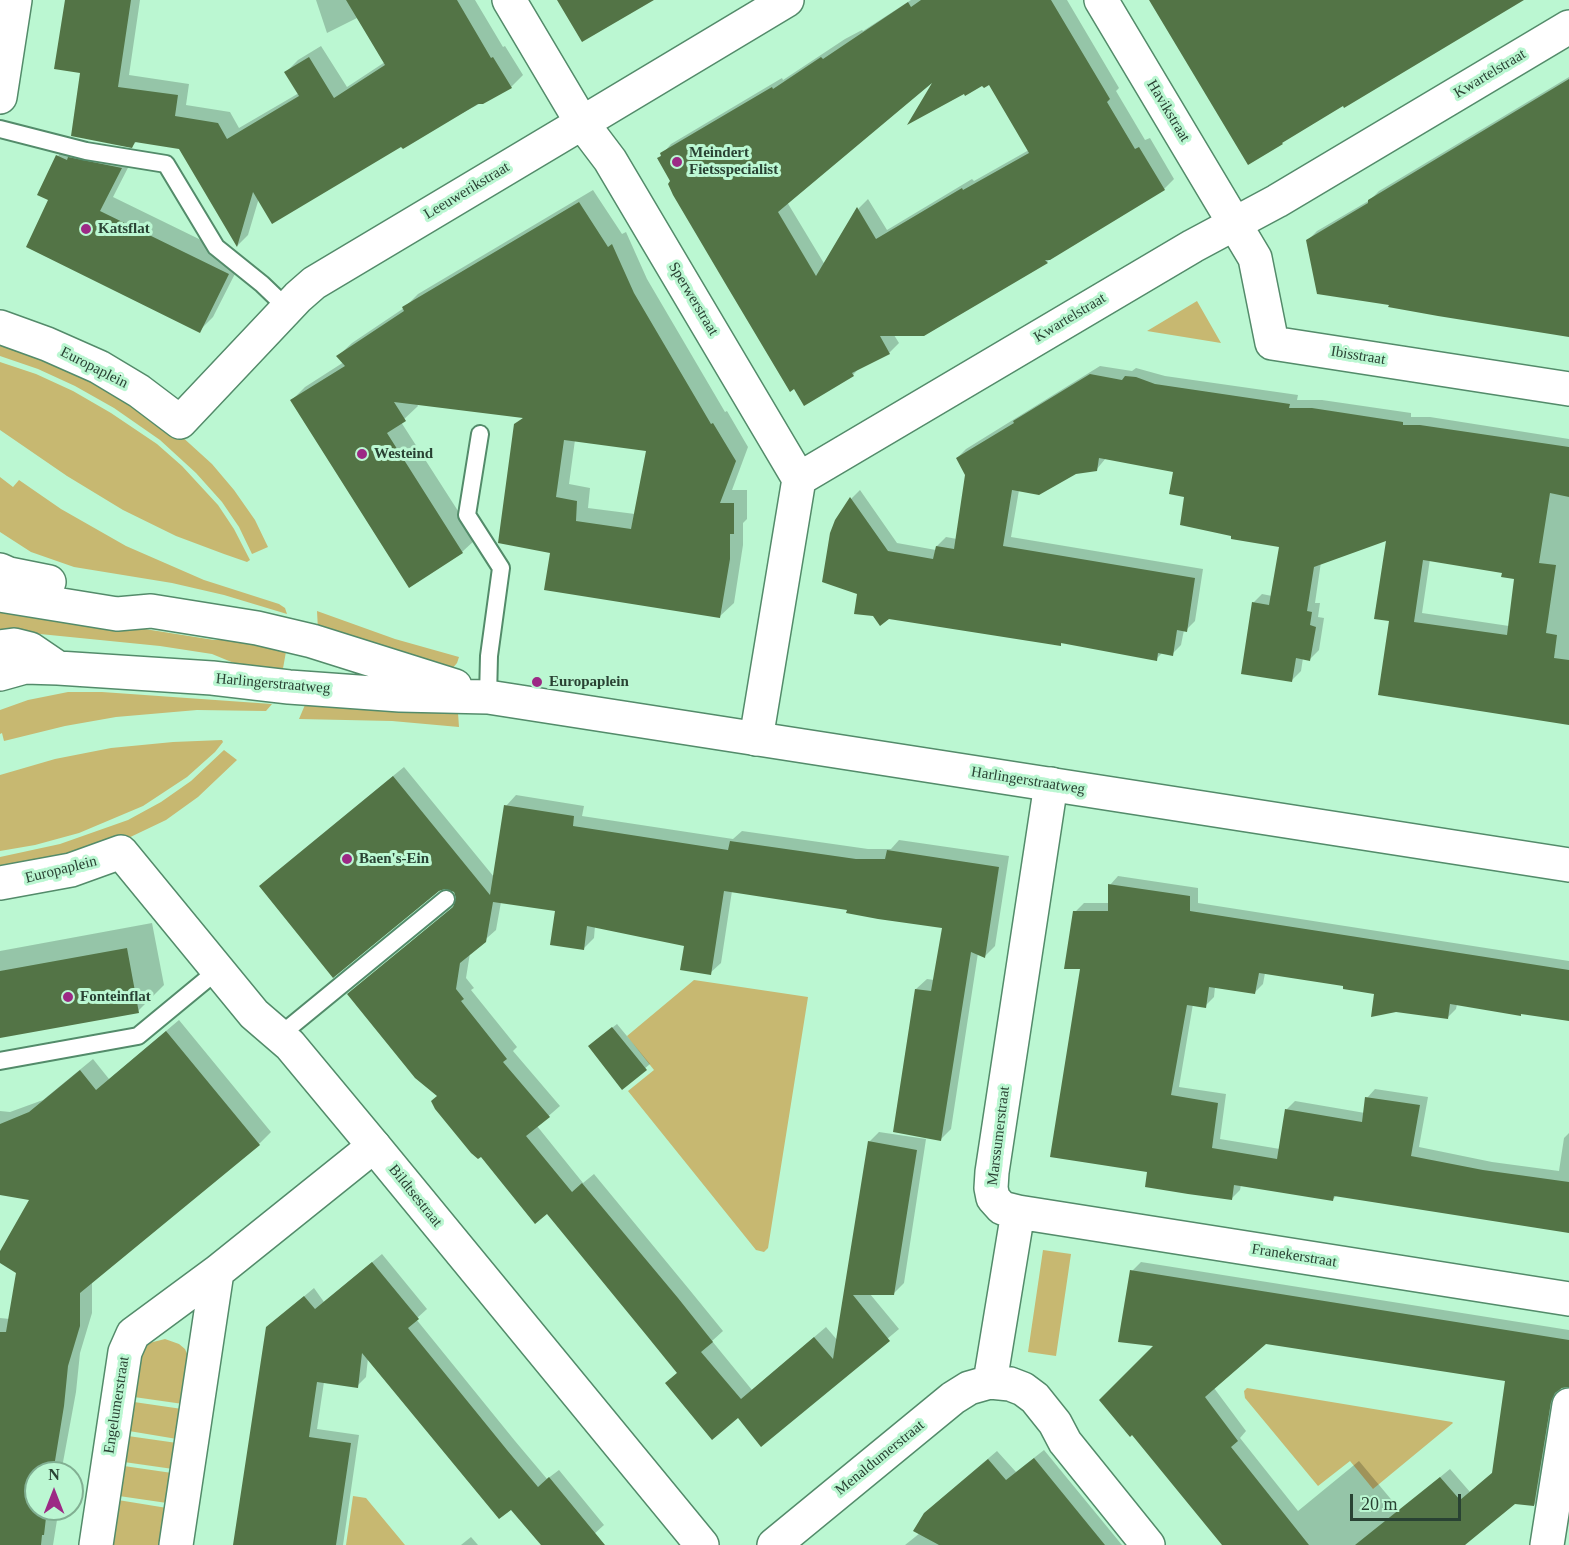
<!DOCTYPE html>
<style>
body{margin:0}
#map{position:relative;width:1569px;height:1545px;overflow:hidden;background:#bbf7d2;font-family:Georgia,serif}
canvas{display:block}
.north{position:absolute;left:24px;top:1461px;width:60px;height:60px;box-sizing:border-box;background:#bbf7d2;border:2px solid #81af92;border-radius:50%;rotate:0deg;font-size:16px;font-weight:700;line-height:24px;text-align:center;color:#294233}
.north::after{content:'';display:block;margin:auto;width:21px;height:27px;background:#9c2985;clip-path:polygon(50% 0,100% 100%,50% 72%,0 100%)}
.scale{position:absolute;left:1350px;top:1494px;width:111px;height:27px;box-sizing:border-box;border:3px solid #294233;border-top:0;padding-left:8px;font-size:18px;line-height:21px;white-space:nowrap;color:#294233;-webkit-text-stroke:4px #bbf7d2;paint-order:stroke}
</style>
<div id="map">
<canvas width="1569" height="1545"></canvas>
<div class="north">N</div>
<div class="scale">20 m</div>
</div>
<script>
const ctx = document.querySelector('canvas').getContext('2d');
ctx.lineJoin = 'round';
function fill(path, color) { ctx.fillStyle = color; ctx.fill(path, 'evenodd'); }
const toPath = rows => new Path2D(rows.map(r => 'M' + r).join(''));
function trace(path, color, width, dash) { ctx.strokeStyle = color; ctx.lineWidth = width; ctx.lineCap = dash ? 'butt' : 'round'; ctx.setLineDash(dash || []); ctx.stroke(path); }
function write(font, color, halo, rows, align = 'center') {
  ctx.font = font + ' Georgia,serif'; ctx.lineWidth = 6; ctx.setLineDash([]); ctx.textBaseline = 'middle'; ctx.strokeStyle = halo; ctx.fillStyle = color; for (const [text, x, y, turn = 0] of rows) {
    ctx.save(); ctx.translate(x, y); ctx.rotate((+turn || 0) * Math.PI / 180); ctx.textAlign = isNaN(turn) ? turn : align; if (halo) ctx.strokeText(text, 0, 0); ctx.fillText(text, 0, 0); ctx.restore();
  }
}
const green = toPath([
 [1197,301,1221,343,1147,331],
 [0,341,50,356,179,434,212,464,234,490,255,520,268,547,252,554,239,527,222,502,196,473,160,440,114,408,75,386,38,369,0,356],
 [0,362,36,374,73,391,111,413,157,444,182,466,218,505,234,529,250,560,247,562,224,554,176,536,123,510,67,476,0,430],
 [0,477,13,487,19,480,61,509,126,546,204,580,279,604,285,608,287,614,224,595,172,583,74,567,31,552,0,532],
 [0,606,214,640,270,640,287,646,282,674,263,675,212,654,160,646,0,630],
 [317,611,395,639,459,657,457,663,451,670,318,630],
 [68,692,102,692,272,704,266,711,197,710,116,717,65,726,4,741,2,733,0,734,0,710,28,700],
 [307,700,454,710,458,713,459,727,392,721,299,719],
 [222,740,223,742,215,752,187,777,143,806,79,833,35,845,0,851,0,775,55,759,111,748,173,742],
 [224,750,237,760,198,797,166,820,122,841,0,874,0,857,60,844,128,820,161,802,191,781],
 [694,980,808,997,768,1248,764,1252,756,1250,628,1091,654,1070,627,1036],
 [1043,1250,1071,1254,1056,1356,1028,1352],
 [165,1339,179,1344,185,1349,188,1356,183,1404,134,1397,140,1358,144,1349,149,1343],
 [1247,1388,1452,1422,1453,1423,1373,1489,1350,1461,1318,1486,1245,1398,1244,1391],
 [134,1402,182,1409,177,1439,129,1431],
 [128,1436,177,1443,173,1469,124,1462],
 [124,1466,172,1473,167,1503,119,1496],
 [353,1496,366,1498,405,1545,346,1545],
 [118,1500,167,1508,161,1545,112,1545]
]);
const shadow = toPath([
 [67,0,140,0,129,75,189,84,186,105,230,112,239,128,299,93,286,72,298,60,321,46,347,87,385,62,359,17,327,33,316,0,475,0,503,47,505,46,523,75,511,87,402,145,259,198,248,235,237,246,180,148,137,141,132,146,82,72],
 [911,0,1067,0,1119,88,1116,91,1145,140,1150,138,1174,179,1164,189,1053,256,1047,262,894,335,899,343,889,353,860,367,853,375,671,180,658,159,671,144,782,78,783,80,845,39,862,30,863,31],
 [937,78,990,83,1029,150,974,181,972,179,887,230,868,199,859,208,825,265,787,202],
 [1569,77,1569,335,1391,304,1307,241,1317,231,1370,200,1379,191],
 [71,142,135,154,113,197,242,260,213,317,199,331,50,200,58,156],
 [593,190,622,234,626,232,647,279,725,412,727,411,748,447,732,490,747,490,747,519,743,523,743,545,734,603,720,616,552,551,516,425,524,417,417,404,418,406,401,422,476,539,462,552,292,400,305,387,344,362,338,356,352,343,404,308,418,294],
 [575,440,648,450,635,514,588,508,590,488,569,484],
 [1100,366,1132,371,1136,368,1165,376,1298,395,1297,400,1322,400,1411,413,1411,417,1430,417,1569,439,1569,724,1391,620,1388,539,1321,562,1315,603,1320,603,1318,617,1324,618,1319,650,1310,659,1303,658,1301,671,1292,680,1253,603,1262,594,1272,596,1280,546,1233,534,1185,496,1174,471,1106,458,1096,470,1075,472,1019,490,1011,537,1203,569,1195,621,1186,630,1184,630,1181,645,1172,654,1163,652,1156,659,1063,642,1060,644,859,593,837,521,852,498,860,490,897,543,936,550,937,546,946,537,957,539,967,475,957,458,966,449],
 [1430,559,1503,572,1516,578,1509,626,1422,613],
 [404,767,494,877,506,806,516,795,584,806,582,816,733,839,742,831,868,849,891,849,899,840,1009,856,995,946,985,956,978,953,951,1129,941,1139,916,989,927,979,934,980,943,927,848,909,732,891,721,963,710,973,686,945,595,926,594,938,583,949,557,909,501,902,496,930,470,953,466,978,474,988,471,990,517,1047,513,1051,560,1106,537,1126,583,1183,594,1174,688,1288,723,1331,712,1341,752,1390,826,1327,838,1341,869,1142,879,1132,926,1139,904,1283,893,1294,870,1294,899,1329,761,1445,738,1416,667,1383,678,1372,547,1212,481,1155,438,1095,349,994,455,905,458,898,455,891,445,887,271,876],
 [1118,876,1198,888,1198,903,1569,961,1569,1020,1457,1004,1456,1009,1447,1018,1376,993,1345,985,1265,973,1263,984,1255,992,1215,987,1214,997,1205,1006,1193,1004,1179,1087,1226,1094,1220,1139,1280,1149,1287,1109,1295,1101,1365,1113,1367,1098,1375,1089,1428,1097,1419,1147,1492,1162,1559,1171,1564,1138,1569,1133,1569,1232,1337,1195,1333,1199,1241,1185,1240,1190,1231,1199,1149,1170,1081,968,1075,912,1084,903,1110,903,1110,885],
 [152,923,164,985,138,1011,0,1036,0,951],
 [179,1020,271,1132,259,1144,92,1282,92,1313,80,1353,76,1392,61,1473,36,1473,36,1509,55,1509,53,1520,57,1520,53,1545,0,1545,0,1318,10,1319,18,1271,0,1261,0,1254,31,1199,0,1194,0,1111,10,1112,43,1100,93,1059,109,1079],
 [617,1024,650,1064,622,1088,594,1042],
 [382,1254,427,1309,416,1319,515,1441,547,1479,559,1470,604,1525,582,1545,543,1545,511,1508,368,1358,366,1377,357,1386,324,1382,317,1429,359,1435,343,1545,234,1545,277,1319,314,1288,324,1302],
 [1141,1262,1569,1330,1569,1385,1561,1386,1559,1392,1543,1496,1534,1505,1515,1502,1463,1545,1224,1545,1132,1271],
 [1266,1342,1507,1380,1493,1472,1470,1492,1450,1469,1400,1510,1359,1461,1298,1511,1240,1438,1246,1431,1214,1388],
 [1044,1450,1122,1545,905,1545,920,1533,935,1504,997,1451,1016,1472],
 [471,1537,478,1545,461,1545]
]);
const building = toPath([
 [65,0,131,0,118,87,178,95,175,116,218,123,227,139,299,96,284,72,309,57,334,98,385,65,346,0,457,0,491,58,493,57,512,88,483,104,478,104,403,149,401,147,272,224,253,192,237,247,179,149,135,142,132,148,71,136,80,73,54,69],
 [557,0,654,0,582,42],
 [921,0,1051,0,1110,99,1107,102,1135,149,1139,147,1165,190,1050,260,1045,260,1048,263,924,336,880,336,890,354,852,373,854,376,804,406,794,389,790,392,725,283,673,195,668,184,670,181,657,158,661,156,660,153,772,87,773,89,821,57,823,59,908,2,911,7],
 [932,83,907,125,964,94,965,96,982,86,984,88,989,85,1029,153,963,190,962,188,876,239,857,207,816,276,778,212],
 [1149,0,1524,0,1344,108,1343,106,1282,143,1283,144,1248,165],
 [1569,79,1569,337,1438,316,1388,307,1389,305,1317,294,1306,240,1368,203,1368,200],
 [56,155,67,160,68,157,122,168,100,211,229,274,200,333,26,247,48,200,37,195],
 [579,202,608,247,612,244,634,293,711,424,713,423,736,461,720,503,734,503,734,534,730,534,730,559,720,618,544,590,550,553,498,543,514,424,523,418,394,402,406,421,387,433,463,553,409,588,290,400,345,366,336,356,404,311,402,307],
 [564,440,646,451,631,529,576,521,577,501,556,497],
 [1090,374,1122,380,1125,376,1136,377,1155,384,1290,404,1289,408,1312,408,1403,422,1403,425,1420,425,1569,447,1569,497,1550,493,1539,563,1556,565,1546,633,1557,635,1554,658,1569,660,1569,725,1378,695,1389,621,1374,619,1386,541,1314,567,1307,611,1312,612,1310,625,1316,627,1310,661,1296,658,1292,682,1241,674,1252,602,1269,605,1279,547,1231,539,1231,536,1180,525,1184,497,1169,494,1173,472,1099,458,1097,471,1076,474,1039,495,1012,490,1003,546,1195,578,1187,632,1177,630,1173,656,1158,653,1157,661,1061,643,1061,646,889,619,880,626,873,616,854,614,857,594,822,582,830,533,835,520,850,497,888,551,933,559,936,546,954,549,965,475,956,458,1014,423,1013,421],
 [1423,560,1502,573,1501,577,1514,579,1507,635,1414,622],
 [393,776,490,895,504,805,574,816,573,826,728,850,730,841,856,859,885,859,887,850,999,867,985,958,971,952,941,1141,893,1132,915,989,931,991,942,928,878,919,846,913,847,910,724,891,711,975,680,970,684,946,587,926,584,950,550,945,555,911,493,902,486,942,460,963,456,989,464,999,461,1001,507,1059,503,1062,550,1117,526,1136,572,1192,582,1183,678,1298,713,1342,701,1352,741,1399,814,1337,833,1359,868,1141,917,1150,894,1295,853,1295,890,1341,761,1447,738,1418,712,1440,665,1383,677,1373,647,1336,547,1214,535,1224,481,1157,478,1159,471,1153,435,1109,431,1101,437,1096,415,1078,347,994,453,907,456,898,454,892,445,889,439,891,333,978,259,886],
 [1108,884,1190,896,1190,911,1569,970,1569,1021,1521,1014,1521,1016,1450,1004,1448,1019,1396,1012,1371,1017,1374,994,1343,989,1343,986,1259,973,1255,994,1209,987,1206,1008,1187,1005,1171,1095,1218,1103,1212,1148,1277,1159,1285,1109,1362,1122,1365,1097,1420,1105,1411,1156,1483,1170,1569,1182,1569,1233,1334,1196,1333,1201,1234,1185,1232,1200,1188,1194,1145,1187,1147,1172,1050,1157,1080,969,1064,969,1073,911,1108,911],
 [127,948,139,1013,0,1038,0,971],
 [612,1027,647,1070,622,1090,588,1046],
 [166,1031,260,1145,80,1293,80,1326,68,1366,64,1406,53,1473,36,1473,36,1509,47,1509,44,1535,42,1535,41,1545,0,1545,0,1332,6,1332,16,1273,0,1263,0,1251,29,1200,0,1195,0,1124,29,1112,80,1070,96,1090],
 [372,1262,419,1319,408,1328,507,1450,538,1487,549,1477,605,1545,541,1545,511,1510,499,1519,362,1353,358,1388,317,1382,309,1437,351,1443,336,1545,233,1545,266,1327,304,1296,315,1309],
 [1130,1270,1569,1340,1569,1387,1562,1388,1555,1393,1551,1402,1534,1506,1515,1504,1465,1545,1355,1545,1440,1477,1460,1500,1492,1473,1505,1381,1266,1344,1205,1397,1238,1441,1231,1447,1309,1545,1222,1545,1132,1435,1130,1437,1099,1400,1153,1346,1118,1342],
 [1034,1458,1105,1545,939,1545,913,1531,924,1513,988,1459,1006,1480]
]);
const service = toPath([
 [0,129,86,151,166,164,216,247,262,284,287,308],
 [480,434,467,515,501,568,489,656,488,697],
 [279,1036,446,899],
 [0,1061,138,1036,218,970]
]);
const minor = toPath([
 [509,0,582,123,610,160,799,479],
 [1101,0,1255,258,1272,343,1569,389],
 [0,97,15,0],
 [0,327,47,344,99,367,139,391,180,422,298,297,314,283,582,123],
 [799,479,1193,246,1277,201,1569,27],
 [756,739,799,479],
 [0,883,71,870,121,852,254,1014,290,1045,374,1146,217,1272,133,1334,125,1352,96,1545],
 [1018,1212,1569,1299],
 [990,1382,1018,1212,1002,1208,993,1198,991,1188,992,1172,1051,784],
 [176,1545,217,1272],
 [774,1545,953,1398,969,1388,990,1382,1010,1384,1023,1389,1035,1398,1055,1423,1065,1442,1148,1545],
 [1547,1545,1569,1405]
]);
const tertiary = toPath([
 [582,123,787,0],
 [374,1146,702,1545]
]);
const secondary = toPath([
 [0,570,9,574,49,582],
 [0,595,117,614,151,611,257,628,312,641,455,686],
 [0,647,14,645,30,649,55,666],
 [0,674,25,667,58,668,212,678,289,687,400,695,488,697,1569,865]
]);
const markers = [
 [677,162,6,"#9c2985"],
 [86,229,6,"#9c2985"],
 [362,454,6,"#9c2985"],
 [537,682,6,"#9c2985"],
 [347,859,6,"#9c2985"],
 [68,997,6,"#9c2985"]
];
const streetNames = [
 ["Kwartelstraat",1490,74,-31],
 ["Havikstraat",1168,111,59],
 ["Leeuwerikstraat",467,191,-31],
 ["Sperwerstraat",693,299,59],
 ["Kwartelstraat",1070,318,-31],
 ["Ibisstraat",1358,356,9],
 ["Europaplein",94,368,27],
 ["Harlingerstraatweg",273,684,5],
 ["Harlingerstraatweg",1028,781,9],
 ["Europaplein",61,870,-14],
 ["Marssumerstraat",999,1136,-83],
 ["Bildtsestraat",415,1196,51],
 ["Franekerstraat",1294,1256,9],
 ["Engelumerstraat",117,1405,-81],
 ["Menaldumerstraat",880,1458,-39]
];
const poiNames = [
 ["Meindert",689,153],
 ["Fietsspecialist",689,170],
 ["Katsflat",98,229],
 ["Westeind",374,454],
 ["Europaplein",549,682],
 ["Baen's-Ein",359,859],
 ["Fonteinflat",80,997]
];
fill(green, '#c7b871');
fill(shadow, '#0003');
fill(building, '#537446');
trace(service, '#538b6a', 20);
trace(minor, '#538b6a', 36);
trace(tertiary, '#538b6a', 36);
trace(secondary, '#538b6a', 36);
trace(service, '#fff', 16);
trace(minor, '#fff', 33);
trace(tertiary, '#fff', 33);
trace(secondary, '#fff', 33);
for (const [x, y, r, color] of markers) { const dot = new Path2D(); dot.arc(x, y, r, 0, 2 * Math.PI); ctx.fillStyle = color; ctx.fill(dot); trace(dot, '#bbf7d2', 2); }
write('15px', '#294233', '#bbf7d2', streetNames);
write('bold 15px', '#294233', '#bbf7d2', poiNames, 'left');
</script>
